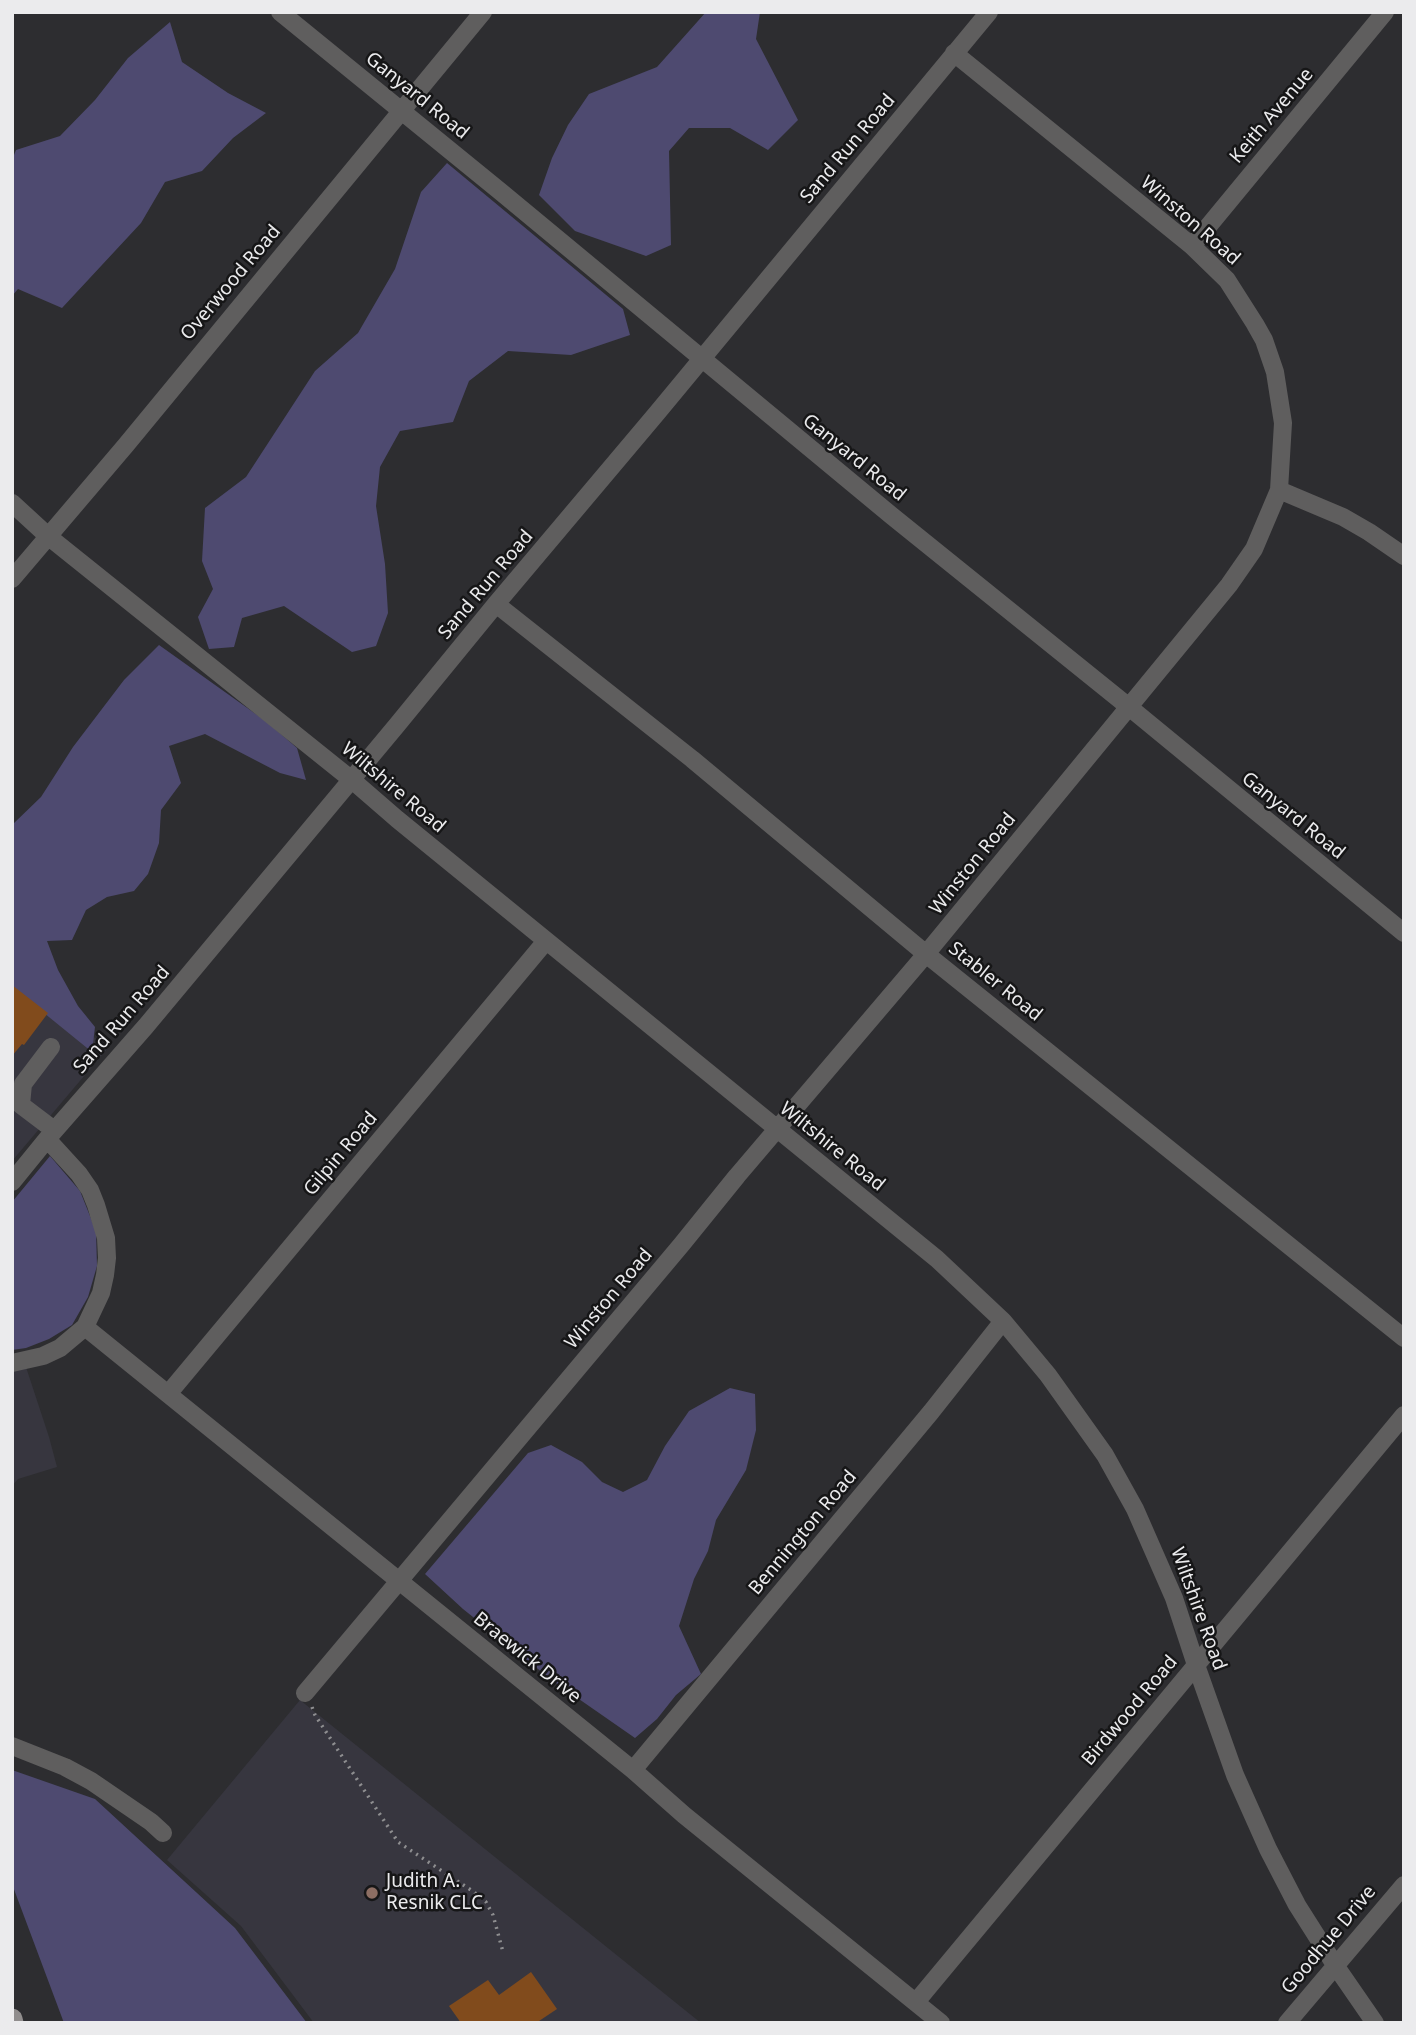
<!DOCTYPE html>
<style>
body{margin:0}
#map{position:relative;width:1416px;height:2035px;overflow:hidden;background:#2d2d30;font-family:"Noto Sans",sans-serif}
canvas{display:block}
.frame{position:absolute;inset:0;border:14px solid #ebebed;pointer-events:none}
</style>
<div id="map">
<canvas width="1416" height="2035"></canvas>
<div class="frame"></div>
</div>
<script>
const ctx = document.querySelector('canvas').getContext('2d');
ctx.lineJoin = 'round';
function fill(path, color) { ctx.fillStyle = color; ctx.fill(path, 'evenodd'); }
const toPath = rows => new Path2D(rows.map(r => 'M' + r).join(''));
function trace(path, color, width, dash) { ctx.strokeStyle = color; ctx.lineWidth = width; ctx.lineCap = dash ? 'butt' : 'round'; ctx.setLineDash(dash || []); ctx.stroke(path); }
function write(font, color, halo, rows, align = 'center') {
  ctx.font = font + ' "Noto Sans",sans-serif'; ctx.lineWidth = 5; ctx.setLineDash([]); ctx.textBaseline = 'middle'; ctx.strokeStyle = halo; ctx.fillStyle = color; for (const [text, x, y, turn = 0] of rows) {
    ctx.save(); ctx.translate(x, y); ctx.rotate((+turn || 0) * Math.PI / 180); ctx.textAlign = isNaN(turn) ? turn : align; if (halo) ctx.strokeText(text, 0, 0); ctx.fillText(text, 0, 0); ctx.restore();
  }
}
const built = toPath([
 [12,962,107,1049,12,1161],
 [24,1361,49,1437,57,1467,18,1479,12,1486,12,1363],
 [300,1700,701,2023,314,2023,241,1926,167,1860]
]);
const green = toPath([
 [706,12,760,12,756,39,798,120,768,150,730,128,689,128,669,151,671,245,646,256,575,231,539,195,552,158,568,125,589,94,657,67],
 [170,22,182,62,228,93,266,113,233,138,202,171,165,182,141,223,62,308,18,289,12,296,12,160,16,150,60,136,95,100,128,58],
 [447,163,623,309,630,335,571,355,508,351,469,381,453,422,400,431,380,467,376,506,385,564,388,613,376,646,352,652,284,606,242,618,234,647,209,649,198,617,213,589,202,561,205,508,246,477,315,371,358,333,395,269,421,192],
 [159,645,267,722,297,748,306,780,280,773,205,734,169,746,181,783,161,810,159,843,148,874,134,891,107,897,86,910,72,940,47,941,58,970,78,1006,95,1027,92,1052,12,987,12,825,41,797,73,747,124,680],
 [50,1156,80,1191,96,1231,97,1266,88,1297,72,1325,49,1339,26,1348,12,1350,12,1202],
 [730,1388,755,1394,756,1430,746,1470,716,1520,708,1551,694,1579,679,1626,701,1674,676,1695,657,1719,635,1738,553,1681,463,1609,425,1574,528,1453,551,1445,582,1462,602,1482,623,1492,647,1480,665,1446,689,1411],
 [12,1770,95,1799,235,1928,307,2023,64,2023,12,1884]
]);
const building = toPath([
 [12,985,48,1013,24,1045,22,1044,12,1056],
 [531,1972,557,2009,536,2023,461,2023,449,2006,488,1980,499,1995]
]);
const path = toPath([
 [312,1707,315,1715,398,1842,474,1892,486,1902,493,1915,503,1952]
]);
const minor = toPath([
 [280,12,501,192,892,516,1129,707,1404,933],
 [1192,246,1385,12],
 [1279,490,1343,517,1369,532,1404,556],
 [12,503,49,537,352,780,397,819,937,1259,1003,1321,1048,1375,1105,1455,1135,1509,1174,1598,1196,1665,1235,1775,1268,1849,1297,1905,1335,1965,1375,2023],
 [12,579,126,445,483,12],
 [496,604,692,759,926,954,1404,1338],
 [51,1047,23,1084,21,1105,54,1130],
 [12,1182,47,1139,146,1026,397,725,496,604,657,413,989,12],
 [85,1327,633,1770,684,1815,941,2023],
 [12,1363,43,1356,60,1348,85,1327,101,1293,105,1275,107,1258,106,1238,96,1205,90,1190,79,1174,47,1139],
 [168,1394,546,941],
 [305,1693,682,1244,737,1176,926,954,1229,585,1254,549,1279,490,1283,423,1275,372,1264,340,1255,324,1227,280,1192,246,954,53],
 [12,1746,65,1767,91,1781,151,1822,163,1833],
 [633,1770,931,1412,1003,1321],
 [916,2002,1404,1415],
 [1287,2023,1404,1885]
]);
const major = toPath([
 [12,2019,13,2023]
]);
const markers = [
 [372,1893,7,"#8d6e63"]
];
const streetNames = [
 ["Ganyard Road",417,96,39],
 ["Keith Avenue",1272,116,-50],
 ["Sand Run Road",848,149,-50],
 ["Winston Road",1190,221,41],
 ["Overwood Road",231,283,-50],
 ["Ganyard Road",854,458,39],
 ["Sand Run Road",486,585,-50],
 ["Wiltshire Road",393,788,40],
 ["Ganyard Road",1293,816,39],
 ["Winston Road",973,864,-51],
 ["Stabler Road",995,982,39],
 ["Sand Run Road",122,1020,-49],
 ["Wiltshire Road",832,1147,39],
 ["Gilpin Road",341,1154,-50],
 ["Winston Road",609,1299,-50],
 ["Bennington Road",803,1533,-50],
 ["Wiltshire Road",1198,1609,70],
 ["Braewick Drive",527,1658,39],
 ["Birdwood Road",1130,1711,-50],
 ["Goodhue Drive",1329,1940,-50]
];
const poiNames = [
 ["Judith A.",386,1882],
 ["Resnik CLC",386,1904]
];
fill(built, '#37363f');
fill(green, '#4e4a70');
fill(building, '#814b1c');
trace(path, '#8e8e90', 3.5, [2, 5]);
trace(minor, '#5f5e5e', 18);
trace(major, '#908d8d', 21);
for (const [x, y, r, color] of markers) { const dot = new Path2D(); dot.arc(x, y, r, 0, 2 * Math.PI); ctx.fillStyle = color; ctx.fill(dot); trace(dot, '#161617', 2.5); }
write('19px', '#ebebed', '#161617', streetNames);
write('19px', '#ebebed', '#161617', poiNames, 'left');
</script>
